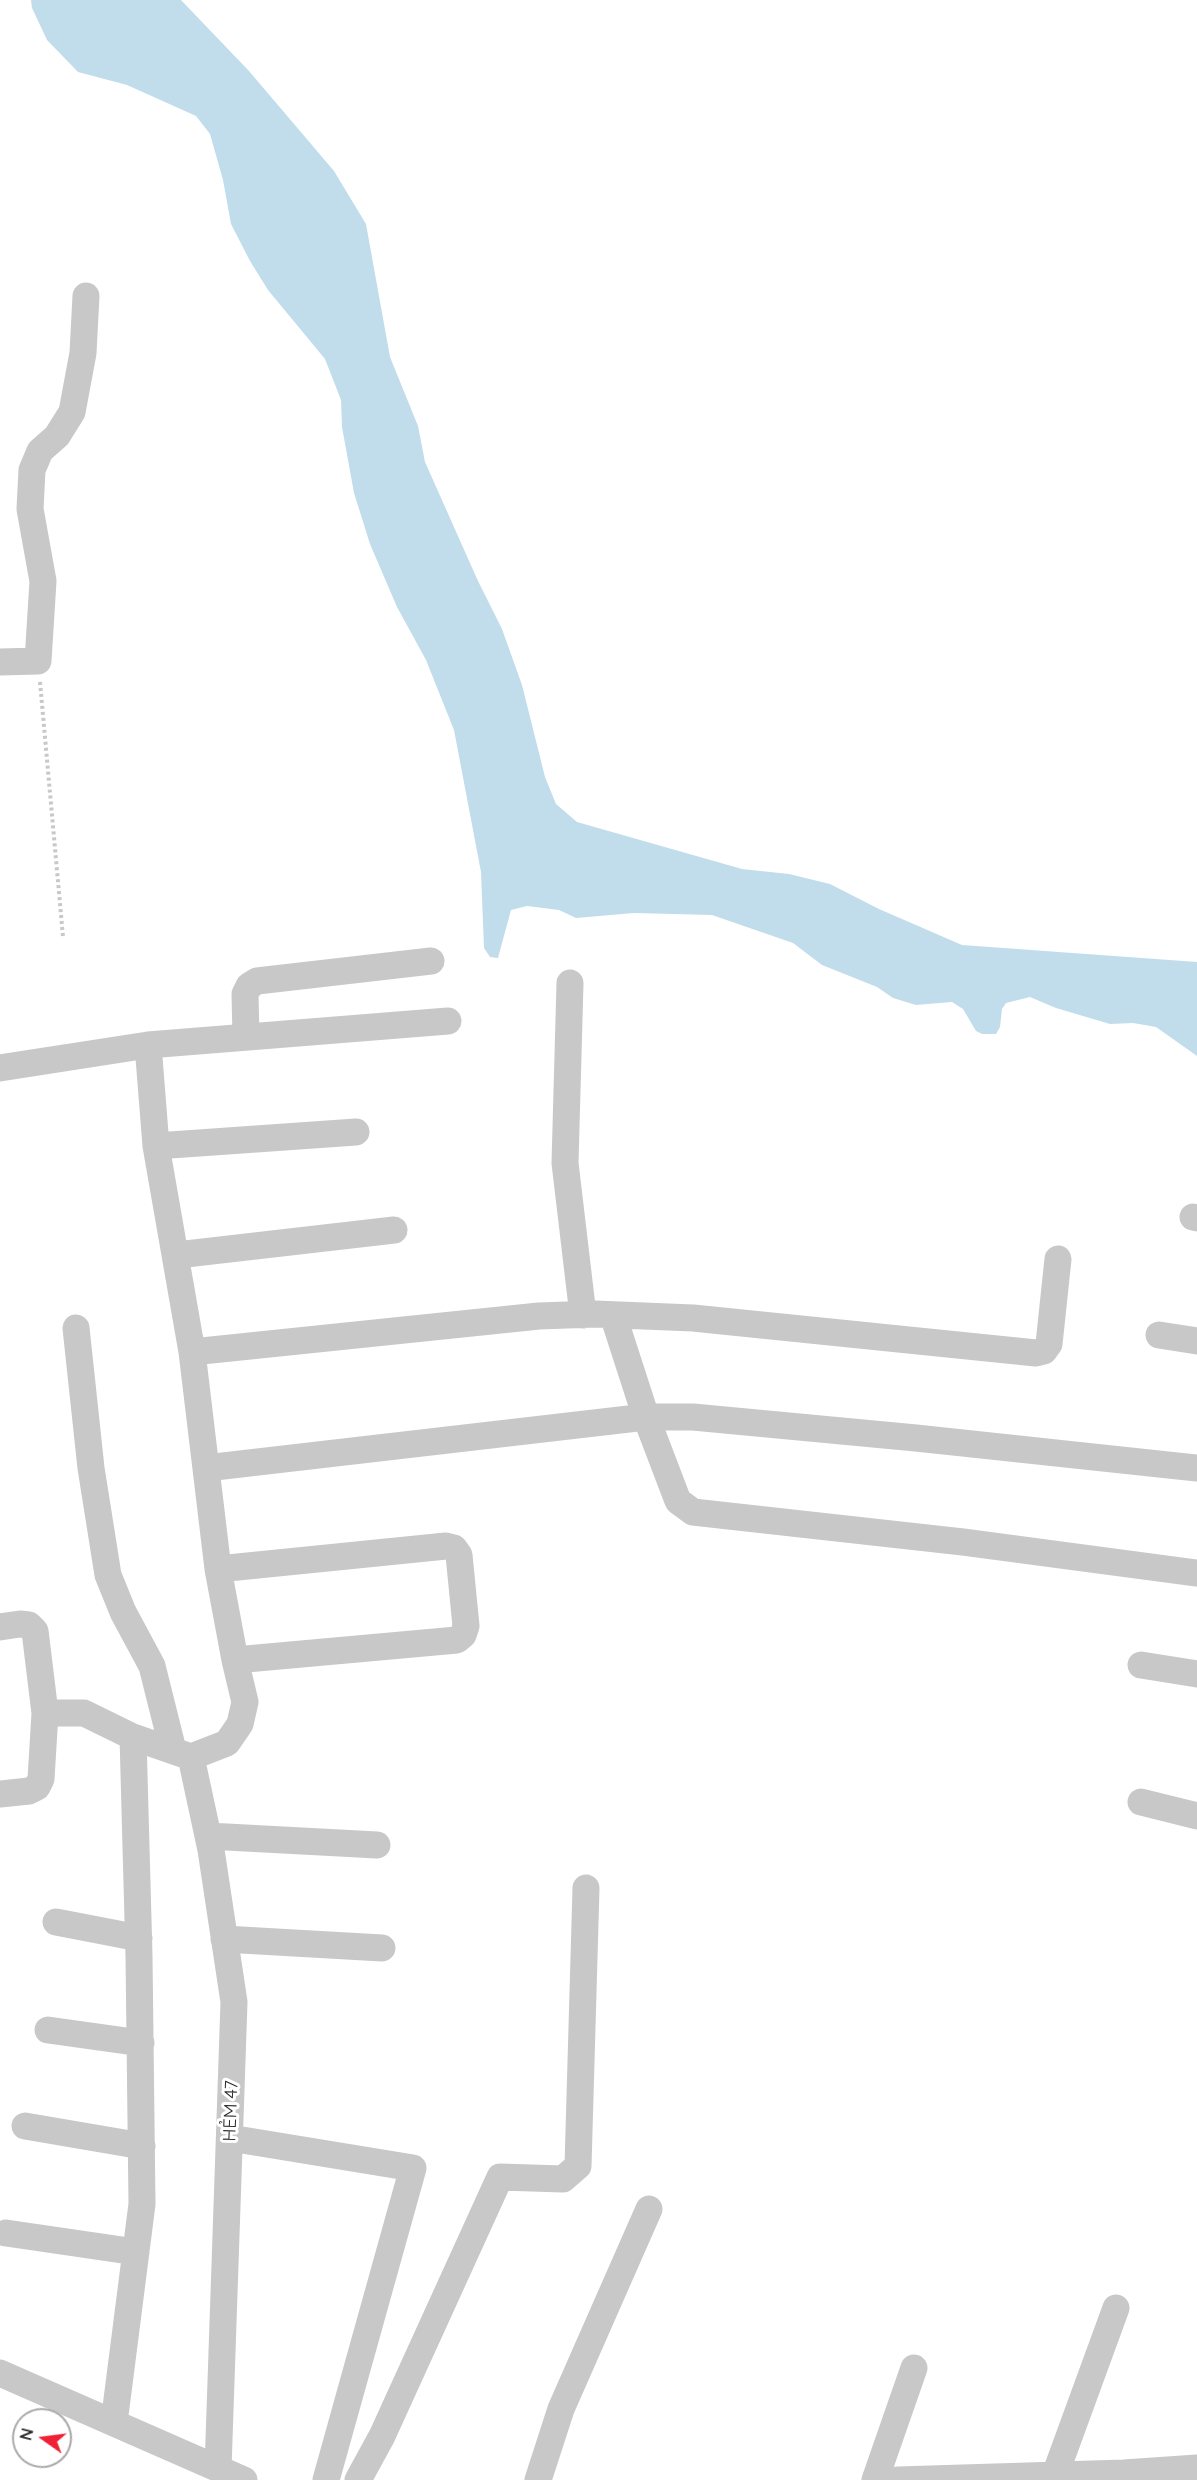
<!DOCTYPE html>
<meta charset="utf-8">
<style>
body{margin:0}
#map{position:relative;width:1197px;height:2480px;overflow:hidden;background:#fff;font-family:Quicksand,sans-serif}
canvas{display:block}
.north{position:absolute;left:12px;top:2408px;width:60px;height:60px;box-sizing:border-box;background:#fff;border:2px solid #aaa;border-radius:50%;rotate:284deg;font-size:16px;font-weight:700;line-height:24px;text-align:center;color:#2b2b2b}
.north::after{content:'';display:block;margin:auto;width:21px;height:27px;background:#f02036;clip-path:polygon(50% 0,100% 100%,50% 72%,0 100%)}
</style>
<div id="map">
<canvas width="1197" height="2480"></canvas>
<div class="north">N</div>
</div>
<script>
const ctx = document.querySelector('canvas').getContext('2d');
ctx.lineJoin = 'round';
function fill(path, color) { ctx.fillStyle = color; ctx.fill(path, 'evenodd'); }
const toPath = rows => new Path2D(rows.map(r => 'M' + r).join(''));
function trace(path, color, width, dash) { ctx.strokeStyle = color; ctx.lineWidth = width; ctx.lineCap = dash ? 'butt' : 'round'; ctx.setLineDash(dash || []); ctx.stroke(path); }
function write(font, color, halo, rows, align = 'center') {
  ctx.font = font + ' Quicksand,sans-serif'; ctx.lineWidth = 6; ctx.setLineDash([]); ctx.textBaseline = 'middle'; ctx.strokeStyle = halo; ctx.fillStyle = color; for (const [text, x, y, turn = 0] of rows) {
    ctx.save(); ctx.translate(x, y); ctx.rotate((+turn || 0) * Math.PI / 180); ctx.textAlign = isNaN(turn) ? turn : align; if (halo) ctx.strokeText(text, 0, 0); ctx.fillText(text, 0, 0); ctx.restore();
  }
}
const water = toPath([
 [31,0,181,0,249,71,334,171,366,224,390,357,418,426,425,462,478,581,502,629,522,685,545,777,556,804,577,822,742,869,789,874,830,884,879,909,962,945,1197,962,1197,1056,1156,1027,1133,1023,1110,1024,1056,1008,1030,997,1006,1003,1002,1009,1000,1027,996,1034,982,1034,976,1031,963,1009,952,1002,916,1005,893,998,877,987,822,965,793,943,712,915,634,913,576,918,559,910,527,906,511,910,498,958,490,957,484,948,481,872,454,730,426,660,397,607,370,544,354,493,342,427,341,400,325,359,268,290,250,261,231,224,223,180,210,134,196,116,127,85,78,72,47,40,32,8]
]);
const path = toPath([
 [40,682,63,937]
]);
const minor = toPath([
 [0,662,38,661,43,581,30,509,32,470,40,451,57,436,72,412,83,353,86,296],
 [570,983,565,1163,583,1315],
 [246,1037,245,994,249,986,257,981,431,961],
 [0,1068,148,1045,448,1021],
 [156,1146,356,1132],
 [1193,1217,1197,1218],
 [177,1255,394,1230],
 [613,1315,646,1417,678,1501,693,1512,963,1542,1197,1573],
 [76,1328,91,1468,108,1575,123,1612,152,1666,173,1750],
 [1159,1335,1197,1341],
 [192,1352,539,1316,595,1314,693,1318,1036,1353,1044,1351,1049,1344,1058,1259],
 [206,1468,646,1417,693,1417,916,1438,1197,1468],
 [218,1569,446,1546,454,1548,459,1555,466,1626,463,1635,457,1640,235,1660],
 [0,1627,20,1624,29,1625,35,1631,45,1713],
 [1141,1665,1197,1674],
 [191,1757,211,1850,234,2002,218,2469],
 [0,1794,29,1791,37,1787,41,1779,45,1713,84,1713,133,1737,191,1757,227,1743,240,1724,245,1702,235,1660,218,1569,192,1352,156,1146,148,1045],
 [1141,1802,1197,1816],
 [208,1836,377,1845],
 [56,1922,139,1938],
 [224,1939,382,1948],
 [48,2030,141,2043],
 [25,2126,142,2146],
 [230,2138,413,2168,326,2480],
 [6,2233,136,2252],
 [0,2373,244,2480],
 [114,2423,142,2204,139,1956,133,1737],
 [1055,2475,1116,2308],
 [358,2480,382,2436,500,2177,563,2179,578,2166,586,1888],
 [538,2480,561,2409,649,2209],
 [875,2480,914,2368],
 [898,2480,1124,2473,1197,2468]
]);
const streetNames = [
 ["HẺM 47",231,2111,-88]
];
fill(water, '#c1ddec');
trace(path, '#c8c8c8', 4, [3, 3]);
trace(minor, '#c8c8c8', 27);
write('18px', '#2b2b2b', '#fff', streetNames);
</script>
